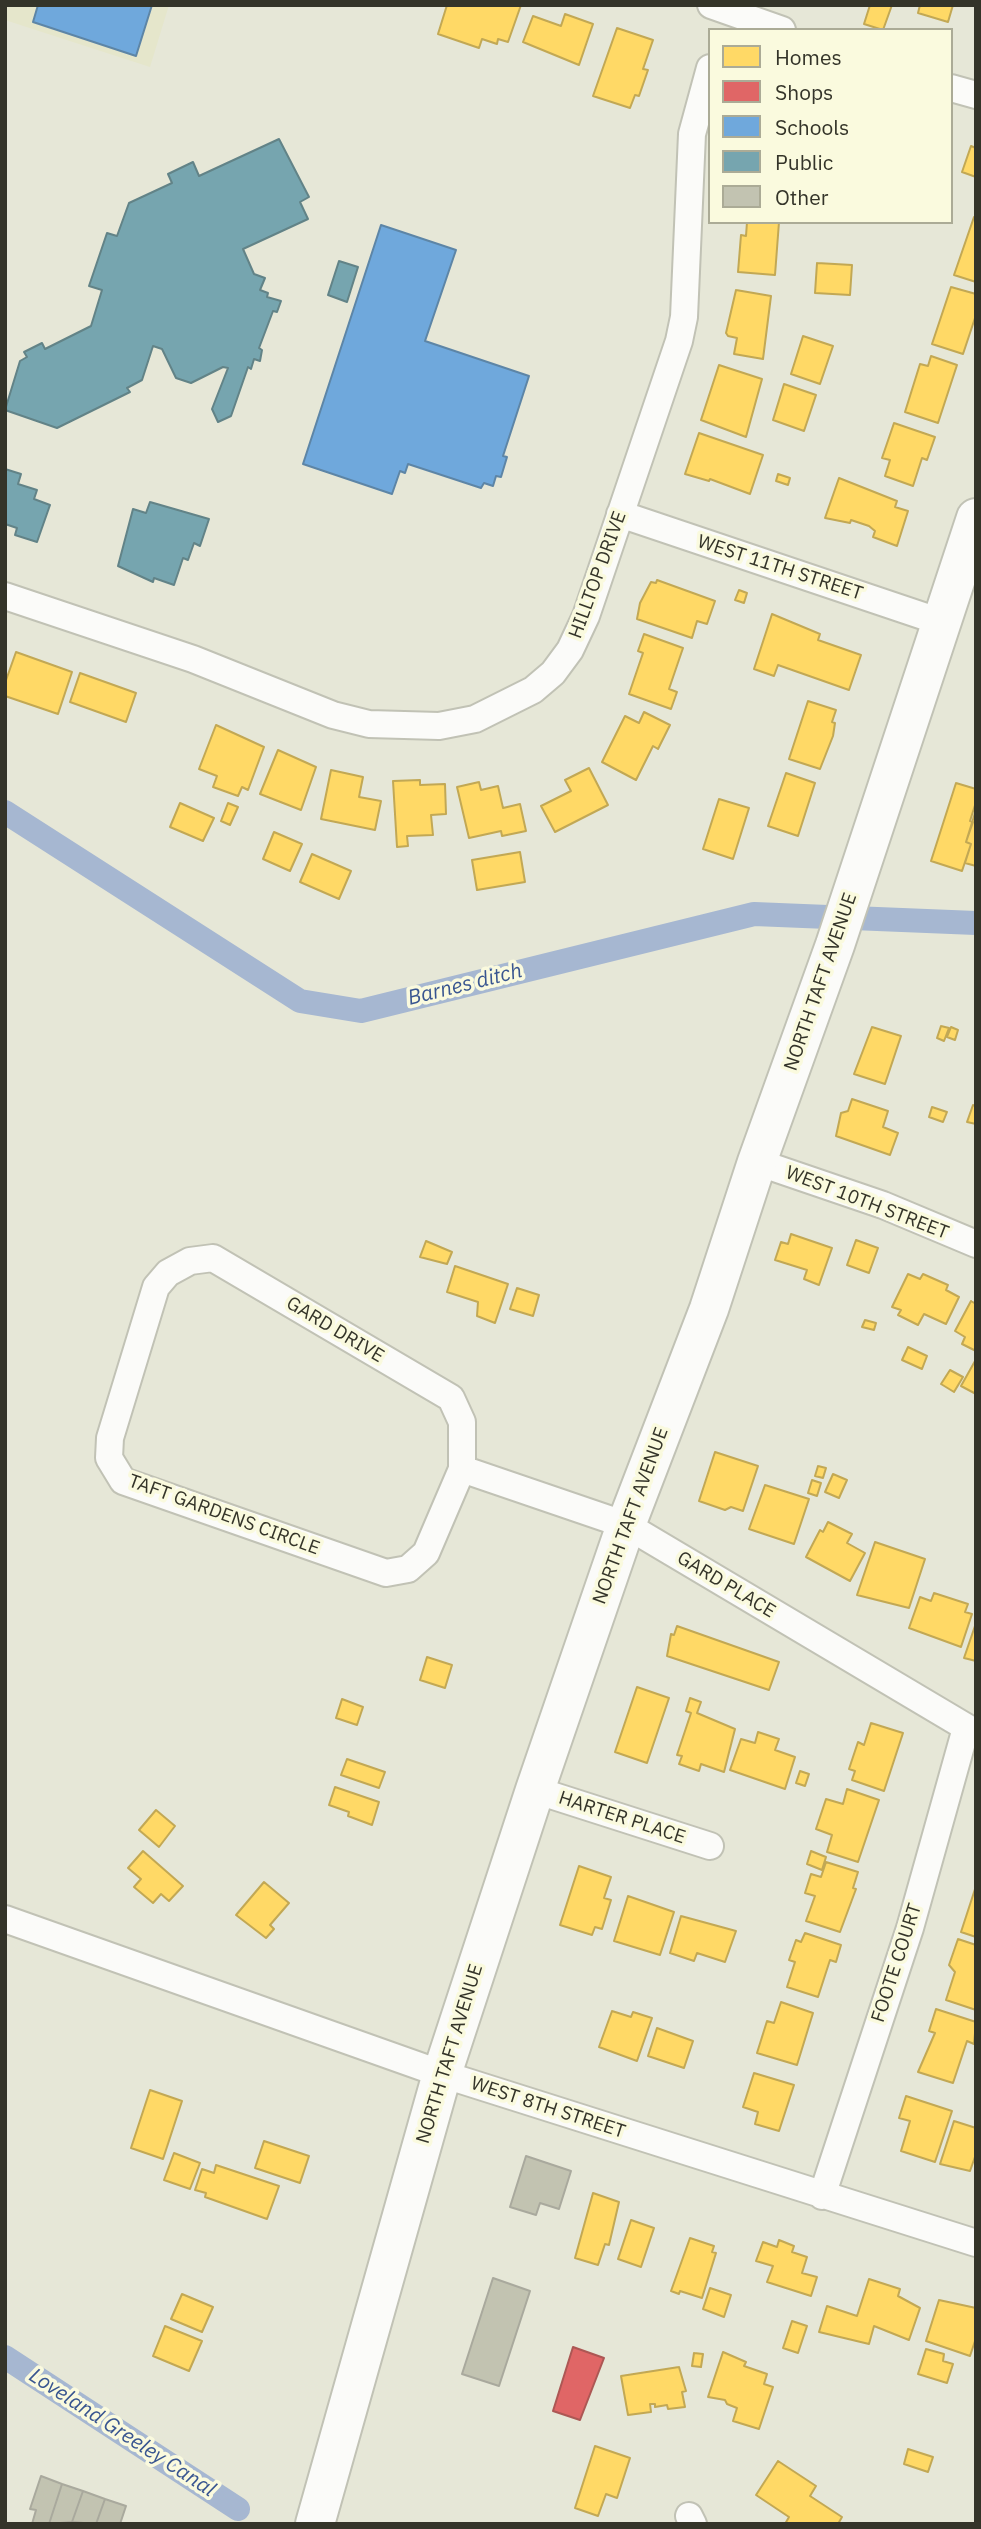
<!DOCTYPE html>
<style>
body{margin:0}
#map{position:relative;width:981px;height:2529px;overflow:hidden;background:#e6e7d7;font-family:"IBM Plex Sans",sans-serif}
canvas{display:block}
.frame{position:absolute;inset:0;border:7px solid #343429;pointer-events:none}
.legend{position:absolute;left:708px;top:28px;width:245px;height:196px;box-sizing:border-box;background:#fafade;border:2px solid #abab96;margin:0;padding:9px 12px;list-style:none;font-size:21px;color:#343429}
.legend li{display:flex;align-items:center;gap:14px;height:35px}
.legend b{width:35px;border:2px solid #abab96}
</style>
<div id="map">
<canvas width="981" height="2529"></canvas>
<div class="frame"></div>
<ul class="legend">
<li><b style="height:19px;background:#ffd966"></b>Homes</li>
<li><b style="height:19px;background:#e06666"></b>Shops</li>
<li><b style="height:19px;background:#6fa8dc"></b>Schools</li>
<li><b style="height:19px;background:#76a5af"></b>Public</li>
<li><b style="height:19px;background:#c2c3b1"></b>Other</li>
</ul>
</div>
<script>
const ctx = document.querySelector('canvas').getContext('2d');
ctx.lineJoin = 'round';
function fill(path, color) { ctx.fillStyle = color; ctx.fill(path, 'evenodd'); }
const toPath = rows => new Path2D(rows.map(r => 'M' + r).join(''));
function trace(path, color, width, dash) { ctx.strokeStyle = color; ctx.lineWidth = width; ctx.lineCap = dash ? 'butt' : 'round'; ctx.setLineDash(dash || []); ctx.stroke(path); }
function write(font, color, halo, rows, align = 'center') {
  ctx.font = font + ' "IBM Plex Sans",sans-serif'; ctx.lineWidth = 7; ctx.setLineDash([]); ctx.textBaseline = 'middle'; ctx.strokeStyle = halo; ctx.fillStyle = color; for (const [text, x, y, turn = 0] of rows) {
    ctx.save(); ctx.translate(x, y); ctx.rotate((+turn || 0) * Math.PI / 180); ctx.textAlign = isNaN(turn) ? turn : align; if (halo) ctx.strokeText(text, 0, 0); ctx.fillText(text, 0, 0); ctx.restore();
  }
}
const built = toPath([
 [5,5,169,5,150,67,5,20]
]);
const homes = toPath([
 [447,5,521,5,508,42,498,39,497,44,482,39,479,48,438,34,447,5],
 [870,5,892,5,883,30,864,24,870,5],
 [920,5,953,5,948,22,918,13,920,5],
 [565,14,593,24,579,65,523,42,533,16,561,26,565,14],
 [617,28,653,40,643,69,648,70,639,96,635,95,630,108,593,96,617,28],
 [971,146,976,148,976,177,962,172,971,146],
 [974,217,976,218,976,282,954,275,974,217],
 [747,222,779,222,775,275,738,272,741,235,746,236,747,222],
 [817,263,852,265,850,295,815,293,817,263],
 [951,287,976,294,976,315,963,354,932,344,951,287],
 [736,290,771,296,763,359,734,354,737,338,728,336,726,333,736,290],
 [803,336,833,346,820,384,791,374,803,336],
 [931,356,957,365,938,423,905,412,920,364,928,366,931,356],
 [719,365,762,379,746,437,701,420,719,365],
 [784,384,816,395,804,431,773,420,784,384],
 [894,423,935,437,927,460,922,458,913,486,885,476,890,460,882,458,894,423],
 [699,433,763,455,750,494,710,479,709,481,685,474,699,433],
 [778,474,790,478,788,485,776,481,778,474],
 [839,478,897,501,895,507,908,511,897,546,873,537,875,531,869,526,851,520,850,523,825,518,839,478],
 [657,580,715,601,707,624,697,621,692,638,637,619,640,603,651,582,656,583,657,580],
 [739,590,747,593,744,603,735,600,739,590],
 [772,614,820,634,818,640,861,655,849,690,778,665,774,676,754,669,772,614],
 [644,634,683,648,669,689,677,692,671,709,629,694,643,653,638,651,644,634],
 [16,652,72,672,58,714,5,696,5,683,16,652],
 [80,673,136,693,126,722,70,702,80,673],
 [808,701,836,710,832,722,835,723,833,736,820,769,789,759,808,701],
 [644,712,670,725,658,749,653,746,636,780,602,762,625,716,639,723,644,712],
 [216,725,264,747,248,790,242,787,238,796,213,787,217,776,199,769,216,725],
 [278,750,316,767,301,810,260,794,278,750],
 [589,768,608,805,555,832,541,806,571,791,565,780,589,768],
 [331,770,363,777,359,797,381,801,375,830,321,819,331,770],
 [786,773,815,783,798,836,768,826,786,773],
 [420,780,420,785,445,784,446,814,431,815,433,835,407,836,408,846,397,847,393,781,420,780],
 [479,782,481,790,498,786,503,808,520,804,526,831,502,836,501,831,469,838,457,787,479,782],
 [956,783,976,789,976,802,970,821,973,822,966,842,971,844,962,871,931,861,956,783],
 [719,799,749,808,733,859,703,849,719,799],
 [180,803,214,818,203,841,170,827,180,803],
 [228,803,238,807,230,825,221,821,228,803],
 [975,813,976,813,976,866,965,863,971,844,966,842,975,813],
 [274,832,302,844,290,871,263,859,274,832],
 [520,852,525,882,477,890,472,860,520,852],
 [312,854,351,871,339,899,300,882,312,854],
 [941,1026,949,1028,944,1041,937,1038,941,1026],
 [872,1027,901,1036,885,1084,854,1074,872,1027],
 [951,1027,958,1030,955,1040,947,1037,951,1027],
 [852,1099,888,1111,883,1127,898,1133,890,1155,836,1136,841,1113,848,1111,852,1099],
 [973,1105,976,1106,976,1124,967,1122,973,1105],
 [932,1107,947,1112,943,1122,929,1117,932,1107],
 [791,1234,832,1248,819,1285,804,1279,807,1270,775,1260,781,1242,788,1244,791,1234],
 [856,1240,878,1248,869,1273,847,1265,856,1240],
 [426,1241,452,1252,447,1264,420,1257,426,1241],
 [455,1266,508,1284,495,1323,477,1316,478,1302,447,1292,455,1266],
 [908,1274,920,1279,923,1274,948,1285,946,1290,959,1297,946,1324,924,1314,918,1325,898,1315,901,1310,892,1307,908,1274],
 [517,1288,539,1295,533,1316,510,1309,517,1288],
 [971,1301,976,1304,976,1351,962,1344,965,1337,955,1331,971,1301],
 [865,1320,876,1323,874,1330,862,1327,865,1320],
 [908,1347,927,1356,922,1369,902,1360,908,1347],
 [975,1361,976,1361,976,1394,961,1386,975,1361],
 [950,1370,963,1377,954,1392,941,1384,950,1370],
 [715,1452,758,1466,743,1511,731,1507,725,1510,699,1501,715,1452],
 [818,1466,826,1468,823,1478,815,1476,818,1466],
 [833,1474,847,1480,839,1498,825,1492,833,1474],
 [812,1480,821,1483,817,1496,808,1493,812,1480],
 [765,1485,809,1499,794,1544,749,1529,765,1485],
 [828,1522,852,1534,847,1543,865,1553,850,1581,806,1557,820,1530,823,1532,828,1522],
 [875,1542,925,1559,909,1608,857,1595,875,1542],
 [934,1593,968,1604,965,1612,972,1614,961,1647,909,1628,920,1597,931,1601,934,1593],
 [976,1623,976,1661,964,1658,976,1623],
 [677,1626,779,1662,769,1690,667,1656,671,1634,674,1635,677,1626],
 [427,1657,452,1665,445,1688,420,1680,427,1657],
 [637,1687,669,1698,647,1763,615,1752,637,1687],
 [690,1698,701,1702,697,1713,735,1729,724,1772,701,1764,699,1771,679,1764,682,1756,677,1755,691,1713,686,1711,690,1698],
 [342,1699,363,1707,357,1725,336,1718,342,1699],
 [871,1723,903,1733,884,1791,852,1780,855,1771,849,1769,858,1742,864,1745,871,1723],
 [758,1732,779,1739,775,1750,795,1757,785,1789,730,1770,741,1739,755,1743,758,1732],
 [347,1759,385,1772,379,1788,341,1775,347,1759],
 [800,1771,809,1774,805,1786,796,1783,800,1771],
 [335,1787,379,1802,372,1825,348,1816,349,1812,329,1805,335,1787],
 [847,1789,879,1800,858,1862,827,1852,832,1835,816,1829,826,1799,843,1804,847,1789],
 [156,1810,175,1826,159,1847,139,1830,156,1810],
 [143,1851,183,1886,169,1901,161,1894,153,1903,134,1887,141,1879,128,1868,143,1851],
 [811,1851,826,1857,822,1870,807,1864,811,1851],
 [826,1862,858,1872,853,1888,856,1889,840,1932,806,1921,815,1896,805,1893,811,1874,821,1877,826,1862],
 [579,1866,611,1877,604,1898,611,1900,602,1929,595,1927,592,1935,560,1925,579,1866],
 [264,1882,289,1903,270,1925,274,1929,266,1938,236,1915,264,1882],
 [976,1886,976,1937,961,1932,976,1886],
 [628,1896,674,1912,660,1955,614,1941,628,1896],
 [681,1916,736,1931,725,1962,697,1953,694,1961,670,1953,681,1916],
 [805,1933,841,1945,836,1962,830,1960,818,1997,787,1987,795,1962,789,1960,796,1940,801,1942,805,1933],
 [958,1939,976,1945,976,2010,946,2000,955,1972,949,1965,958,1939],
 [781,2002,813,2013,797,2065,757,2053,767,2021,774,2023,781,2002],
 [936,2009,976,2022,974,2044,967,2041,953,2083,918,2072,935,2033,929,2031,936,2009],
 [612,2011,631,2017,633,2012,652,2018,637,2061,599,2047,612,2011],
 [657,2028,693,2041,684,2068,648,2056,657,2028],
 [754,2073,794,2085,779,2131,755,2124,758,2112,743,2107,754,2073],
 [150,2090,182,2101,163,2159,131,2148,150,2090],
 [906,2096,952,2111,935,2162,901,2151,910,2121,899,2118,906,2096],
 [954,2121,976,2128,976,2154,970,2171,940,2164,954,2121],
 [264,2141,309,2156,300,2183,255,2168,264,2141],
 [174,2153,200,2163,190,2189,164,2180,174,2153],
 [216,2165,279,2186,267,2219,205,2197,206,2193,195,2190,202,2169,214,2173,216,2165],
 [593,2193,619,2202,609,2245,605,2244,598,2265,575,2258,593,2193],
 [631,2220,654,2228,641,2267,618,2259,631,2220],
 [690,2238,714,2246,712,2252,716,2253,702,2298,680,2291,679,2294,671,2291,690,2238],
 [779,2240,794,2246,792,2252,807,2257,802,2273,817,2277,811,2296,767,2282,773,2266,756,2261,763,2242,777,2247,779,2240],
 [869,2279,900,2289,898,2296,920,2308,909,2340,874,2326,869,2344,819,2332,827,2306,857,2316,869,2279],
 [710,2288,731,2295,724,2317,703,2309,710,2288],
 [182,2294,213,2307,202,2332,171,2319,182,2294],
 [939,2300,976,2308,976,2338,970,2356,926,2341,939,2300],
 [792,2321,807,2326,798,2353,783,2348,792,2321],
 [165,2326,202,2341,189,2371,153,2356,165,2326],
 [926,2349,944,2354,943,2361,953,2364,947,2383,918,2374,926,2349],
 [723,2352,746,2362,744,2366,767,2374,764,2384,773,2387,759,2429,733,2421,737,2408,727,2404,725,2400,708,2397,723,2352],
 [694,2353,703,2354,701,2367,692,2366,694,2353],
 [679,2367,686,2391,682,2392,685,2407,668,2409,667,2405,655,2407,655,2404,650,2404,651,2412,628,2415,621,2376,679,2367],
 [595,2446,630,2458,617,2498,606,2494,598,2516,575,2508,595,2446],
 [908,2449,933,2457,928,2472,904,2464,908,2449],
 [778,2461,816,2486,810,2496,842,2517,838,2524,785,2524,789,2517,756,2495,778,2461]
]);
const shops = toPath([
 [573,2347,604,2358,580,2420,553,2411,573,2347]
]);
const schools = toPath([
 [38,5,152,5,136,56,33,22,38,5],
 [381,225,456,250,425,341,529,376,503,456,507,457,501,477,496,476,493,486,484,483,481,488,408,464,405,473,400,471,392,494,303,464,381,225]
]);
const public = toPath([
 [279,139,309,197,300,202,308,219,243,249,254,274,265,278,260,290,268,293,267,297,281,301,277,312,273,311,259,348,262,350,260,361,254,359,251,369,248,367,231,416,218,422,212,409,228,368,223,367,191,383,176,378,162,349,153,346,142,380,127,388,130,392,57,428,5,410,20,361,27,357,24,352,42,343,45,349,91,326,102,290,89,286,107,233,117,236,129,203,172,183,168,174,193,162,199,176,279,139],
 [339,261,358,267,347,302,328,295,339,261],
 [5,469,21,474,18,484,37,490,34,499,50,505,37,542,15,535,17,528,5,524,5,469],
 [150,502,209,519,200,546,194,543,188,560,183,558,174,585,154,578,153,582,118,566,133,509,146,513,150,502]
]);
const canal = toPath([
 [5,812,300,1001,361,1011,754,914,976,923],
 [5,2357,238,2509]
]);
const building = toPath([
 [526,2156,571,2171,559,2209,540,2203,536,2215,510,2207,526,2156],
 [493,2278,530,2291,499,2386,462,2374,493,2278],
 [41,2476,62,2484,49,2524,32,2524,36,2510,30,2509,41,2476],
 [62,2484,83,2491,72,2522,49,2524,62,2484],
 [83,2491,105,2499,96,2524,72,2522,83,2491],
 [105,2499,126,2506,120,2524,96,2524,105,2499]
]);
const street = toPath([
 [711,5,782,30],
 [951,88,976,95],
 [620,514,941,622],
 [5,596,193,659,333,715,369,724,439,726,475,719,533,690,553,673,570,650,586,616,679,341,684,317,692,134,710,68],
 [757,1162,883,1205,976,1244],
 [213,1258,451,1398,462,1422,462,1469,426,1553,408,1569,386,1573,123,1481,109,1458,110,1438,156,1287,168,1273,190,1261,213,1258],
 [462,1469,626,1525,976,1733],
 [535,1790,710,1846],
 [5,1919,442,2074,976,2243],
 [822,2196,910,1928,966,1728],
 [689,2516,693,2524]
]);
const secondary = toPath([
 [315,2524,442,2074,535,1790,626,1525,709,1309,757,1162,835,945,976,518]
]);
const streetNames = [
 ["WEST 11TH STREET",780,568,18],
 ["HILLTOP DRIVE",598,575,-70],
 ["NORTH TAFT AVENUE",821,982,-71],
 ["WEST 10TH STREET",867,1203,21],
 ["GARD DRIVE",335,1330,31],
 ["TAFT GARDENS CIRCLE",224,1515,20],
 ["NORTH TAFT AVENUE",631,1516,-70],
 ["GARD PLACE",726,1585,31],
 ["HARTER PLACE",622,1818,18],
 ["FOOTE COURT",897,1963,-72],
 ["NORTH TAFT AVENUE",450,2054,-73],
 ["WEST 8TH STREET",548,2108,18]
];
const waterNames = [
 ["Barnes ditch",465,985,-14],
 ["Loveland Greeley Canal",122,2433,33]
];
fill(built, '#e5e6cb');
fill(homes, '#ffd966');
trace(homes, '#c2a854', 2);
fill(shops, '#e06666');
trace(shops, '#ac5754', 2);
fill(schools, '#6fa8dc');
trace(schools, '#5d85a6', 2);
fill(public, '#76a5af');
trace(public, '#628387', 2);
trace(canal, '#a6b7d1', 24);
fill(building, '#c2c3b1');
trace(building, '#a9a99d', 2);
trace(street, '#c1c2b5', 30);
trace(secondary, '#c1c2b5', 42);
trace(street, '#fbfbf9', 26);
trace(secondary, '#fbfbf9', 38);
write('19px', '#343429', '#fafade', streetNames);
write('italic 21px', '#395690', '#fafade', waterNames);
</script>
